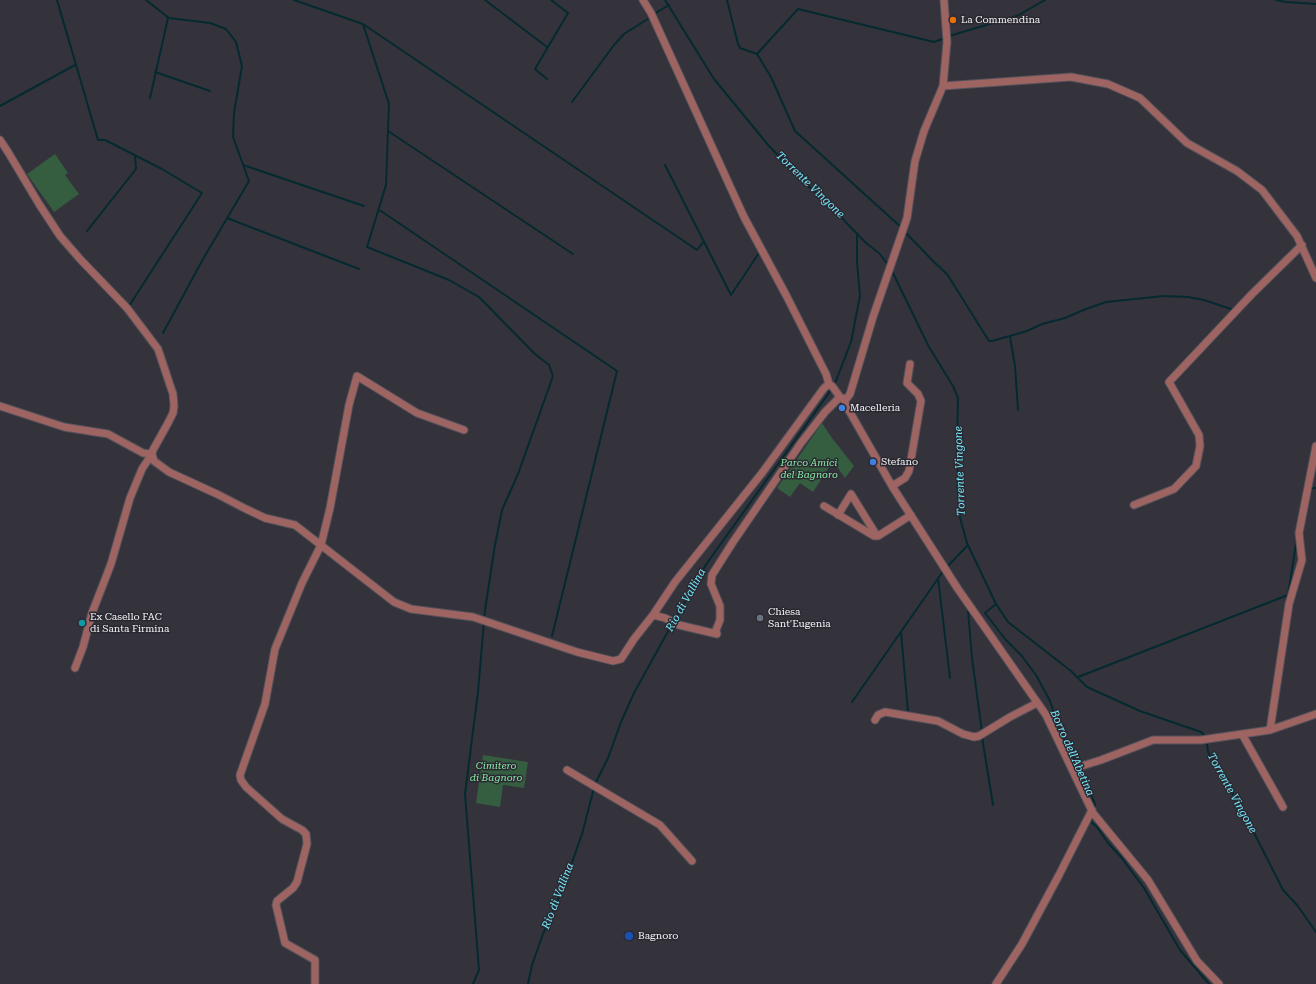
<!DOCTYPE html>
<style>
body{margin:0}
canvas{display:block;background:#34323b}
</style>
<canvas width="1316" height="984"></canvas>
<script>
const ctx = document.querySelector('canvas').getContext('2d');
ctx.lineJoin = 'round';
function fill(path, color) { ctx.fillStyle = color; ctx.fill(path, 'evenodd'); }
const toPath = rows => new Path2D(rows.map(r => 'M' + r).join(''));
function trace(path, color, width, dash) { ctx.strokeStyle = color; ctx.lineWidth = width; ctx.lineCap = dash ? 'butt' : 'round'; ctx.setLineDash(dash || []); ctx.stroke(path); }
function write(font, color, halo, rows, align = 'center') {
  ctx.font = font + ' "Roboto Serif",serif'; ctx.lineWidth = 3; ctx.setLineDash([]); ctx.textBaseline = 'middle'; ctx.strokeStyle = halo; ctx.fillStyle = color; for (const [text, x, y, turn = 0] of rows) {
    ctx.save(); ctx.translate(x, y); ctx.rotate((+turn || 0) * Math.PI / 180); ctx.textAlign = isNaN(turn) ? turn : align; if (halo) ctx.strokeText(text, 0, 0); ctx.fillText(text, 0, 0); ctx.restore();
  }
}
const green = toPath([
 [55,154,68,173,65,175,79,194,54,212,27,174],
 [822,423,832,438,854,466,845,478,833,461,813,492,800,483,790,497,777,488],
 [483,755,528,762,524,788,503,785,500,807,476,803]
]);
const stream = toPath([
 [57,0,98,140,105,140,162,169,202,193,129,306],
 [146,0,169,18,210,23,226,29,236,42,242,66,234,113,233,137,249,181,203,259,163,333],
 [294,0,363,24,697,250,704,241],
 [485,0,547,47],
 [665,0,714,79,769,146,805,183,834,210,866,243,879,253,889,266],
 [727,0,738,44,740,48,757,54,771,77,795,131,902,228],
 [1276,0,1286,2,1316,4],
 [654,14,669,5],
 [363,24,389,104,386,185,367,247,449,280,479,297,535,354,549,365,553,376,518,474,502,510,495,545,485,610,478,692,465,794,479,970,473,984],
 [949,36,1017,16,1045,0],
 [757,54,798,9,934,42,945,38],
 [155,72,210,91],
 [547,79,535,69,568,13,551,0],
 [150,98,168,18],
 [572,102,614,45,624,34,651,17],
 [0,106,75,65],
 [388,131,573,254],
 [243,165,364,206],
 [665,165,731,295,759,253],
 [378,210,381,211,617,371,552,636],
 [227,218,359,269],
 [87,231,136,169,135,155],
 [905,232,935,263,947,274,989,341,992,341,1027,331,1042,324,1065,318,1086,309,1106,302,1164,296,1188,297,1204,300,1234,310],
 [891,269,929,347,953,386,958,398,957,444,958,495,960,518,967,543,996,604,1008,622,1071,671,1087,687,1140,711,1201,732,1206,737,1208,752,1243,811,1283,890,1297,905,1316,932],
 [1010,337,1015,366,1018,410],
 [834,386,851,342,860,296,857,262,857,233],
 [1310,494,1312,488,1316,488],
 [947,567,968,545],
 [938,578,950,678],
 [996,604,985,613,1006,640,1021,655,1036,675,1050,701,1061,732,1095,804,1094,808],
 [968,610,972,658,982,732],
 [674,621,707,563,831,390],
 [901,632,908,712],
 [1078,677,1288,595,1297,538],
 [852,702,944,570],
 [982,737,993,805],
 [595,784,608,758,621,722,634,693,672,624],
 [1092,817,1091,822,1097,827,1108,843,1121,857,1144,888,1180,950,1209,984],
 [528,984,532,965,543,934,564,885,582,834,594,788]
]);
const minor = toPath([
 [643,0,651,13,744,217,786,295,826,374,829,384],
 [944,0,947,42,943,86,924,131,915,161,907,218,873,317,850,394,847,398,844,399,847,407,892,486,958,589,1046,715,1093,813,1148,880,1197,961,1219,984],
 [943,86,1071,77,1108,84,1140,98,1187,143,1237,171,1262,190,1297,236,1316,278],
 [0,140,8,152,39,204,60,236,80,259,127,308,158,349,173,394,174,406,173,413,168,423,153,450,152,454,154,461,169,472,219,495,244,508,265,518,295,525,394,602,411,609,473,617,577,652,613,661,621,659,634,639,653,615,675,582,762,473,824,388,829,384],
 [829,384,832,386,840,397,844,399],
 [0,406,64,427,108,434,143,453,152,454],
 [892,486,905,478,909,471,921,401,918,394,907,383,910,364],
 [1134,505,1174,489,1196,466,1200,446,1199,435,1169,382,1252,294,1302,245],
 [824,506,874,536,878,536,911,515],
 [838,515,851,494,877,536],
 [653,615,665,618,679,625,717,634,716,630,720,620,720,606,711,584,712,575,733,542,801,443,825,412,840,397],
 [75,668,83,647,92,613,111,564,130,498,142,469,152,454],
 [875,720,878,715,885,712,938,721,963,734,974,737,979,736,1010,717,1037,703],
 [1270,730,1289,604,1302,560,1299,533,1316,446],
 [1242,734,1283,807],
 [1072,769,1101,760,1153,740,1201,740,1270,730,1316,714],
 [567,770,660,825,692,861],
 [315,984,315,960,285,943,276,905,277,901,293,888,297,882,307,844,306,834,302,830,282,819,246,787,241,780,240,775,265,704,275,649,302,583,321,545,330,508,349,405,357,376,417,413,464,430],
 [996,984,1022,944,1059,875,1092,810]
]);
const markers = [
 [953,20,4,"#e8710a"],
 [842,408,4,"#3f7fe0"],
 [873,462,4,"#3f7fe0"],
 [760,618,4,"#6b7280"],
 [82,623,4,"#0f9aa8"],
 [629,936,5,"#1a4fb4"]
];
const poiNames = [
 ["La Commendina",961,20],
 ["Macelleria",850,408],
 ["Stefano",881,462],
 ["Chiesa",768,612],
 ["Sant'Eugenia",768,624],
 ["Ex Casello FAC",90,617],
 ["di Santa Firmina",90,629],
 ["Bagnoro",638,936]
];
const parkNames = [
 ["Parco Amici",809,463],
 ["del Bagnoro",809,475],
 ["Cimitero",496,766],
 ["di Bagnoro",496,778]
];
const waterNames = [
 ["Torrente Vingone",810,185,44],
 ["Torrente Vingone",960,471,-92],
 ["Rio di Vallina",686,600,-61],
 ["Borro dell'Abetina",1072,753,66],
 ["Torrente Vingone",1232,793,61],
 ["Rio di Vallina",558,896,-69]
];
fill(green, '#355d40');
trace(stream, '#042a2f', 2);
trace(minor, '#53515a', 9);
trace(minor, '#9d6462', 7);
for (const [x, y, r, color] of markers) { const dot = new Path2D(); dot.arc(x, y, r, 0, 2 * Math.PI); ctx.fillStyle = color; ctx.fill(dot); trace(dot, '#2a2831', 1.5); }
write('10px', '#f5f4fa', '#2a2831', poiNames, 'left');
write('italic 10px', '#88e9a3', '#2a2831', parkNames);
write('italic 11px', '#76eafc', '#2a2831', waterNames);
</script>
